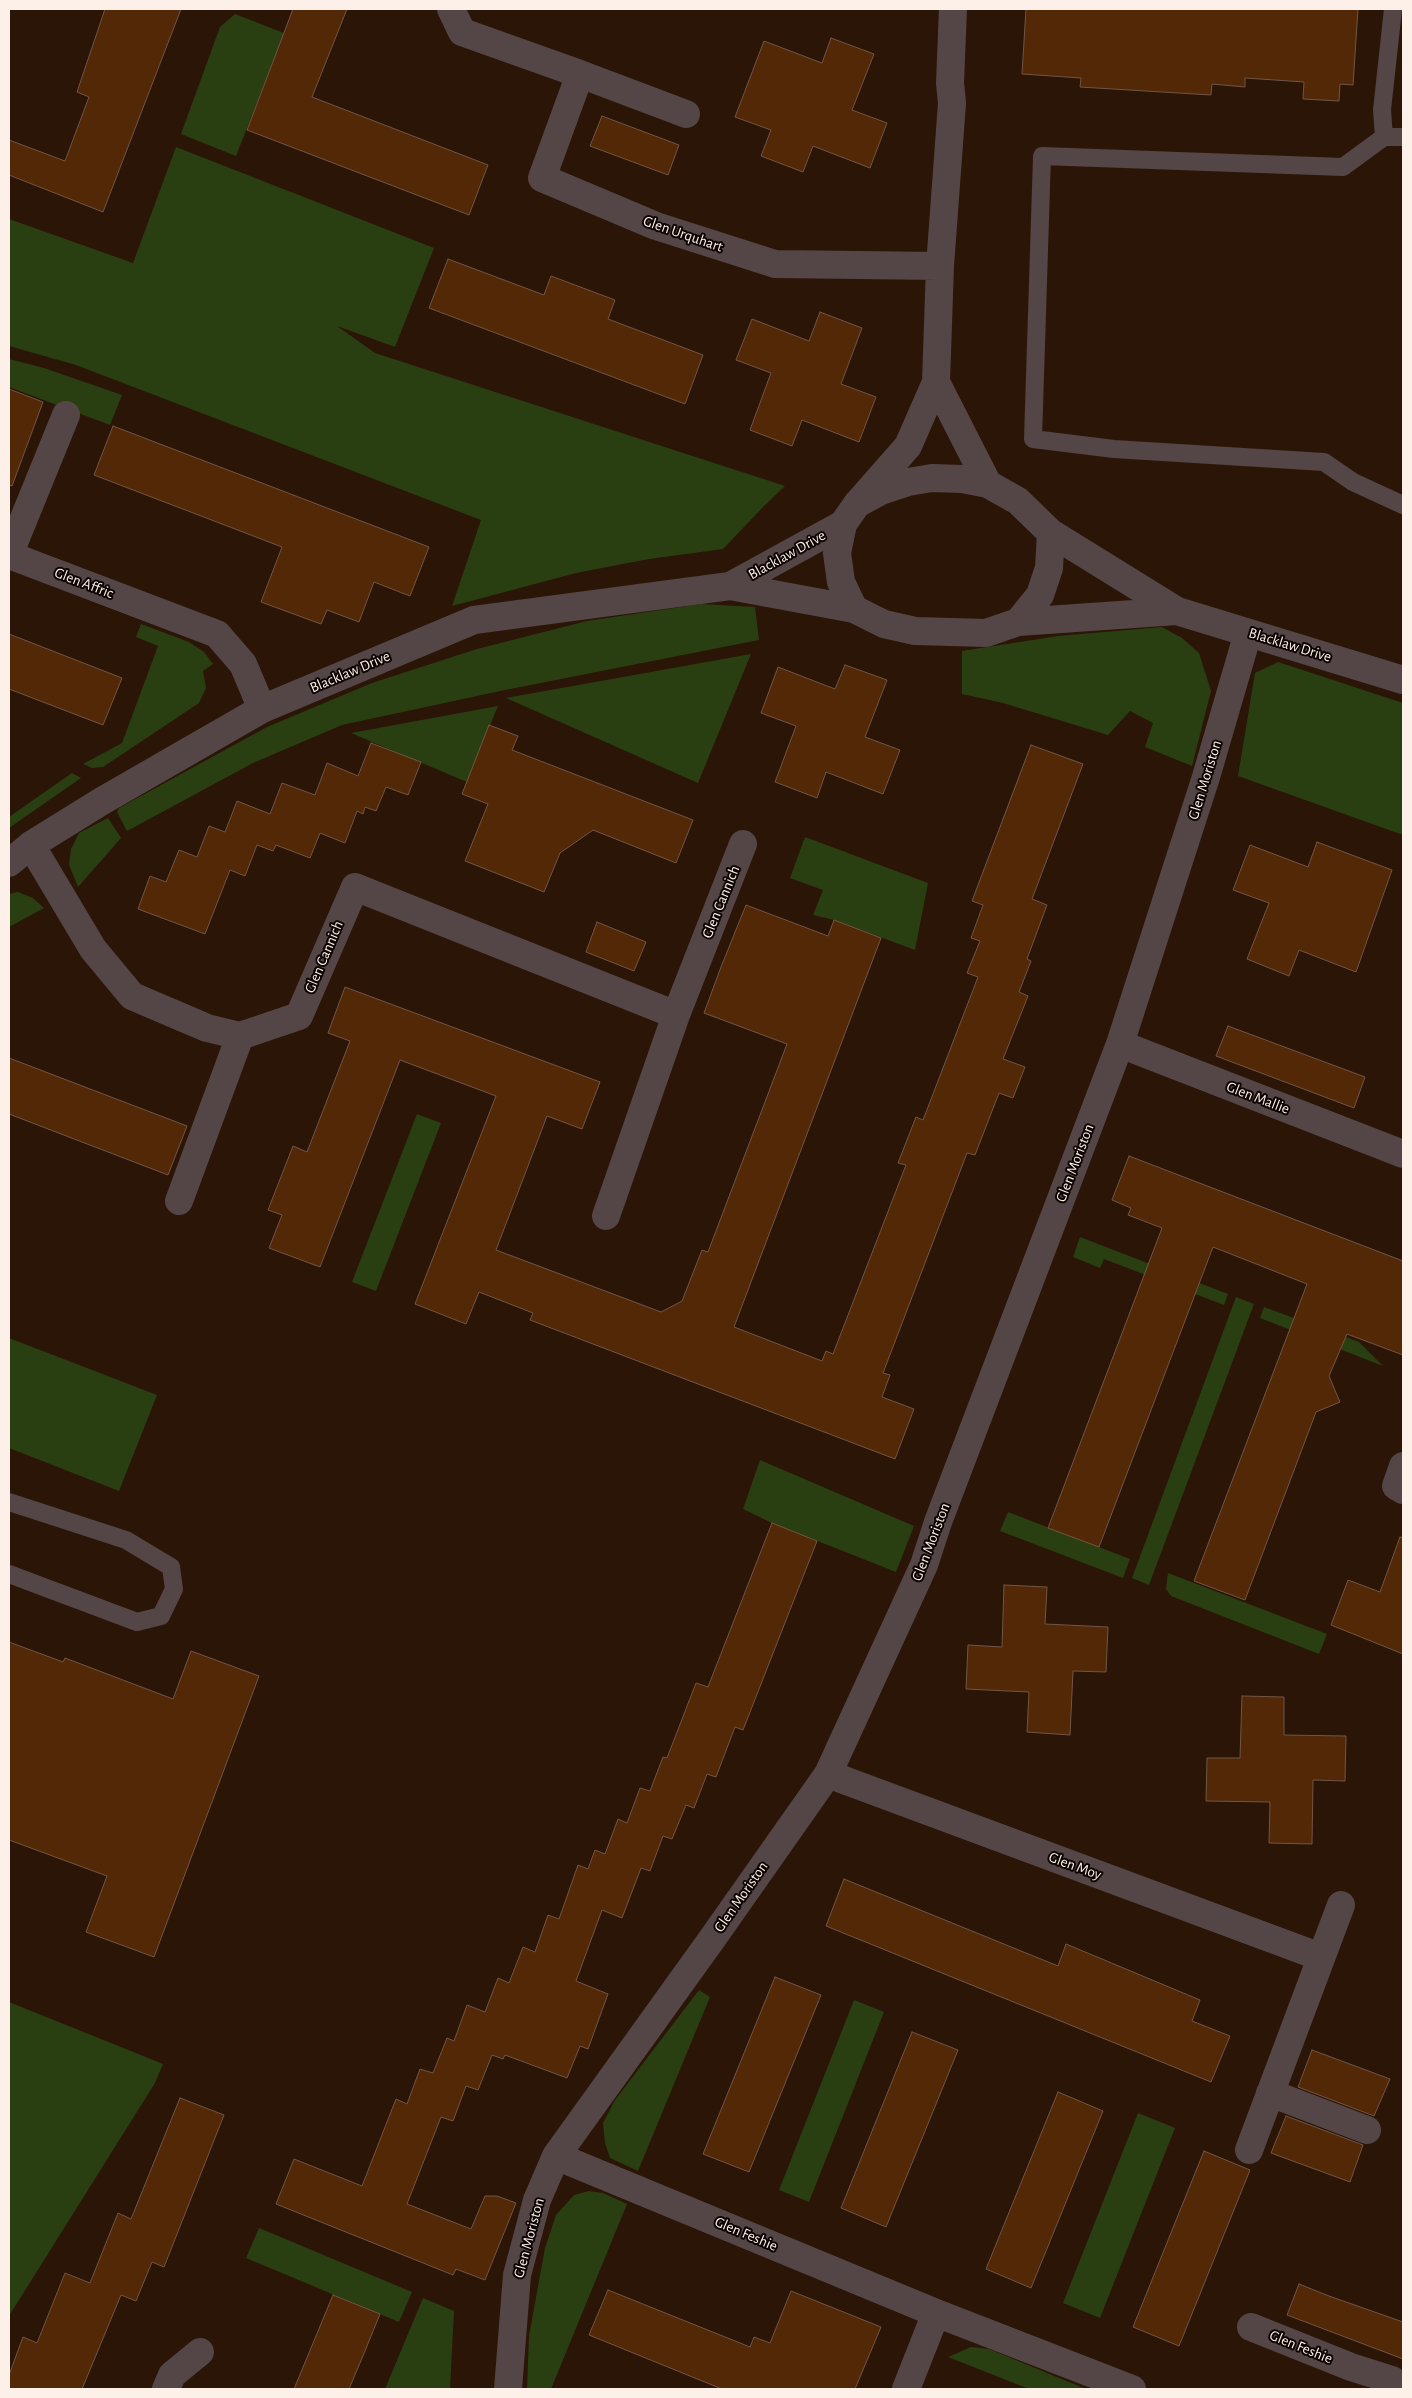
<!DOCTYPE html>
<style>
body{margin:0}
#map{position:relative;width:1412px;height:2398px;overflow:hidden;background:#2b1507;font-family:"Alegreya Sans",sans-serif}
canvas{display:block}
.frame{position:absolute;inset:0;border:10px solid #fdf0e9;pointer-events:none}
</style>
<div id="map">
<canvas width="1412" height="2398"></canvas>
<div class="frame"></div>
</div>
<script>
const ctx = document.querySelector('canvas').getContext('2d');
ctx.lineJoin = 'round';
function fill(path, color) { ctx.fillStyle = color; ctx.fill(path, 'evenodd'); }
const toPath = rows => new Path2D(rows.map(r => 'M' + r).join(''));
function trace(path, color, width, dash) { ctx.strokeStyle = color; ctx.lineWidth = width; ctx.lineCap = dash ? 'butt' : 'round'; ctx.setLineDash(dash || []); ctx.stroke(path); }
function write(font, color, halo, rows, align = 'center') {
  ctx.font = font + ' "Alegreya Sans",sans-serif'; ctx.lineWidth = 4; ctx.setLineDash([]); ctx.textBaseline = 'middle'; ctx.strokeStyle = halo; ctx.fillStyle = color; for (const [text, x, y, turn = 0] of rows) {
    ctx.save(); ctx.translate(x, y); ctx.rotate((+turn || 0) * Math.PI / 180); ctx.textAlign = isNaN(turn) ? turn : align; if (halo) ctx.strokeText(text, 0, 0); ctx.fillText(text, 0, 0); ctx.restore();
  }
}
const green = toPath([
 [235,14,284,33,236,156,181,134,220,27],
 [176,147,434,248,395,347,337,326,375,353,785,486,764,506,723,549,649,559,576,573,452,606,481,520,76,365,9,346,9,219,133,263],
 [9,359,44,368,122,395,110,425,9,387],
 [701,604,755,607,759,640,505,690,342,725,253,763,127,831,117,812,119,808,267,727,372,683,477,649,587,621],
 [141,624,189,642,204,652,213,664,203,671,206,688,199,703,103,767,92,768,83,764,122,743,158,646,136,637],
 [1162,627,1182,638,1199,653,1211,691,1192,766,1145,747,1153,723,1130,711,1108,735,1003,703,962,694,962,651,1058,636],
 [751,654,698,783,506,698],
 [1278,662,1403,703,1403,835,1238,776,1255,673],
 [498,706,467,782,351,733],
 [72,773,81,778,9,828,9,817],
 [108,818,121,838,78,887,69,865,71,849,79,833],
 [805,837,928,883,915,950,834,920,813,915,823,890,790,878],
 [18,892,33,898,44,908,9,927,9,894],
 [417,1114,441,1123,376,1291,352,1282],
 [1080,1237,1228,1294,1224,1305,1104,1259,1100,1268,1073,1257],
 [1236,1297,1254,1304,1149,1585,1132,1578],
 [1264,1307,1359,1342,1383,1366,1260,1318],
 [9,1338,157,1395,119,1491,9,1448],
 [760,1460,914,1526,896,1572,772,1523,743,1509],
 [1008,1512,1130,1559,1123,1578,1000,1531],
 [1168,1573,1327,1634,1319,1654,1171,1596,1166,1589],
 [699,1990,710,1997,638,2171,610,2158,605,2143,603,2123,615,2100],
 [854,2000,884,2012,809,2202,779,2190],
 [9,2002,163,2064,155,2083,9,2316],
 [1138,2113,1175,2128,1100,2318,1063,2303],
 [589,2191,603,2193,627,2204,551,2389,527,2389,529,2336,545,2248,556,2215,574,2195],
 [259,2228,412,2292,399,2322,246,2258],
 [423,2298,454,2311,450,2389,385,2389],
 [971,2347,989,2349,1086,2389,1029,2389,948,2357]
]);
const building = toPath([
 [105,9,181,9,103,212,9,175,9,140,65,161,89,97,77,92,105,9],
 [293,9,347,9,312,97,488,165,469,215,247,130,293,9],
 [1026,9,1358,9,1353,85,1340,84,1339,101,1303,99,1304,82,1245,78,1245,87,1212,84,1211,95,1080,87,1081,78,1022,74,1026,9],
 [831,38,874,54,852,110,887,123,870,168,813,146,803,172,761,156,771,130,735,117,764,41,822,63,831,38],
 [602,116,679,145,668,175,590,146,602,116],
 [448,259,544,295,551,276,615,300,608,319,703,355,685,404,429,308,448,259],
 [820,312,862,328,841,384,876,397,859,442,802,420,792,446,750,430,771,373,736,360,752,319,809,341,820,312],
 [9,389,43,402,12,486,9,485,9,389],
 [113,426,429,547,410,596,374,582,359,622,327,610,321,624,261,602,282,547,94,475,113,426],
 [9,634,122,678,103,725,9,689,9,634],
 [845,665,887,680,865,737,900,750,883,794,826,772,817,798,775,782,796,726,761,713,778,667,835,689,845,665],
 [489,725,518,736,512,750,693,820,676,863,593,830,560,853,544,892,465,861,488,804,462,794,489,725],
 [371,743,421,762,408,795,386,787,376,811,365,807,363,814,357,811,345,843,320,833,310,858,276,845,273,851,257,845,245,876,230,870,205,934,138,909,150,876,166,882,179,850,197,857,209,826,225,832,237,801,270,814,282,783,315,795,327,763,358,776,371,743],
 [1031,745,1083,764,1032,899,1047,905,1027,959,1031,961,1019,992,1028,996,1003,1059,1025,1067,1013,1098,999,1093,975,1155,967,1153,883,1373,890,1375,882,1397,914,1409,895,1459,530,1320,533,1313,479,1292,466,1324,415,1304,496,1096,400,1060,320,1267,269,1248,282,1215,268,1210,293,1146,307,1152,350,1041,328,1033,345,987,600,1082,582,1129,547,1116,496,1250,661,1312,682,1301,702,1250,708,1252,787,1044,704,1013,721,967,746,905,828,936,834,920,881,938,734,1327,822,1361,826,1351,833,1354,906,1165,898,1163,916,1117,923,1120,978,977,967,973,980,941,971,938,983,905,972,901,1031,745],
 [1317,842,1392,870,1356,972,1299,950,1289,976,1247,959,1269,903,1233,890,1250,845,1308,867,1317,842],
 [597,922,646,942,634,971,586,952,597,922],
 [1228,1026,1365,1077,1354,1108,1216,1056,1228,1026],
 [9,1058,187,1126,168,1175,9,1114,9,1058],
 [1129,1156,1403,1261,1403,1355,1347,1334,1329,1376,1340,1402,1316,1412,1245,1600,1194,1581,1307,1284,1213,1247,1099,1547,1048,1528,1162,1228,1128,1215,1131,1208,1112,1200,1129,1156],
 [772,1523,817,1541,743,1730,735,1727,716,1777,707,1774,694,1808,686,1805,672,1839,663,1836,650,1871,641,1868,622,1918,602,1910,576,1981,608,1994,588,2049,580,2046,567,2078,505,2055,503,2059,492,2055,478,2090,466,2086,453,2121,441,2117,407,2204,471,2229,485,2196,497,2196,516,2203,485,2280,456,2269,453,2275,276,2204,294,2159,362,2186,396,2099,407,2104,420,2069,433,2073,447,2038,454,2041,467,2005,485,2012,498,1978,509,1983,523,1947,535,1952,548,1915,559,1919,578,1865,588,1869,595,1850,605,1854,618,1819,627,1823,640,1788,650,1791,663,1757,667,1758,696,1683,708,1687,772,1523],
 [1400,1537,1403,1538,1403,1654,1331,1625,1348,1580,1380,1592,1400,1537],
 [1004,1585,1047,1587,1045,1624,1108,1627,1106,1672,1073,1671,1070,1735,1027,1732,1029,1692,966,1689,968,1645,1002,1647,1004,1585],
 [9,1642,63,1662,65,1658,173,1699,191,1651,259,1676,154,1957,86,1932,107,1876,9,1840,9,1642],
 [1242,1696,1284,1697,1284,1735,1346,1736,1345,1781,1313,1780,1312,1844,1269,1843,1270,1802,1206,1801,1207,1758,1240,1758,1242,1696],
 [844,1879,1058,1966,1066,1944,1200,2000,1192,2021,1230,2036,1211,2082,826,1926,844,1879],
 [775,1977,821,1995,749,2172,703,2154,775,1977],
 [912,2032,958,2050,886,2227,841,2208,912,2032],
 [1312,2050,1390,2079,1374,2116,1298,2087,1312,2050],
 [1058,2092,1103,2111,1031,2288,986,2269,1058,2092],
 [180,2098,224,2115,164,2267,152,2262,136,2301,121,2295,82,2389,9,2389,9,2375,23,2337,37,2343,65,2273,90,2283,118,2213,131,2219,180,2098],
 [1286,2116,1363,2145,1350,2182,1271,2153,1286,2116],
 [1204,2151,1250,2170,1179,2346,1133,2327,1204,2151],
 [1299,2284,1329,2296,1403,2322,1403,2359,1287,2315,1299,2284],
 [608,2290,750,2347,754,2337,770,2343,791,2291,881,2327,855,2389,722,2389,589,2335,608,2290],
 [333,2295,380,2314,365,2351,349,2389,294,2389,333,2295]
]);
const service = toPath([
 [1384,137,1382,110,1393,9],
 [1403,137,1384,137,1343,167,1042,156,1033,439,1114,449,1324,462,1353,482,1403,505],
 [9,1502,126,1540,171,1567,174,1589,161,1616,137,1622,9,1574]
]);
const minor = toPath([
 [451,9,462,32,580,74,542,178,656,226,775,264,940,266],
 [580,74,686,114],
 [936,382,988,484],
 [66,415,9,555,217,634,243,664,262,709],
 [857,504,908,446,936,382,940,266,952,103,950,83,953,9],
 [31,845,93,949,132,996,207,1028,240,1036,299,1016,355,887,676,1015],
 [1120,1044,1403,1154],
 [179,1201,240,1036],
 [606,1216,676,1015,743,844],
 [1403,1466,1396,1486,1403,1490],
 [828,1774,1321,1957],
 [1270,2093,1367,2130],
 [1249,2150,1341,1905],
 [556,2156,936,2313,1132,2389],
 [1251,2327,1351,2367,1392,2380],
 [166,2389,172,2375,200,2352],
 [508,2389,517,2275,537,2200,556,2156,712,1939,828,1774,924,1565,938,1522,1120,1044,1206,777,1248,633],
 [906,2389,936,2313]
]);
const tertiary = toPath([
 [1051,533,1177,611,1403,680],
 [730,586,843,524],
 [1018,622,1177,611],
 [9,863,31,845,102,801,262,709,474,620,730,586,854,609,884,624,915,631,986,633,1018,622,1040,595,1049,568,1051,533,1018,501,988,484,962,479,932,478,908,482,881,491,857,504,843,524,837,553,841,582,854,609]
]);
const streetNames = [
 ["Glen Urquhart",683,234,19],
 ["Blacklaw Drive",787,555,-29],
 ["Glen Affric",84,583,21],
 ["Blacklaw Drive",1290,645,17],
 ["Blacklaw Drive",350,672,-23],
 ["Glen Moriston",1205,780,-73],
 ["Glen Cannich",721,902,-68],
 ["Glen Cannich",324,957,-67],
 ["Glen Mallie",1258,1098,21],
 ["Glen Moriston",1075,1163,-69],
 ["Glen Moriston",931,1542,-69],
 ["Glen Moy",1075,1866,20],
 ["Glen Moriston",741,1897,-55],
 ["Glen Feshie",746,2234,23],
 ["Glen Moriston",529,2238,-75],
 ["Glen Feshie",1301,2347,22]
];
fill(green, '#293f11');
fill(building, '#532807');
trace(building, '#715646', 1);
trace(service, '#544646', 18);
trace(minor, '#544646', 28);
trace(tertiary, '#544646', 28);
write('15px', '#fdf0e9', '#0d0402', streetNames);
</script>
